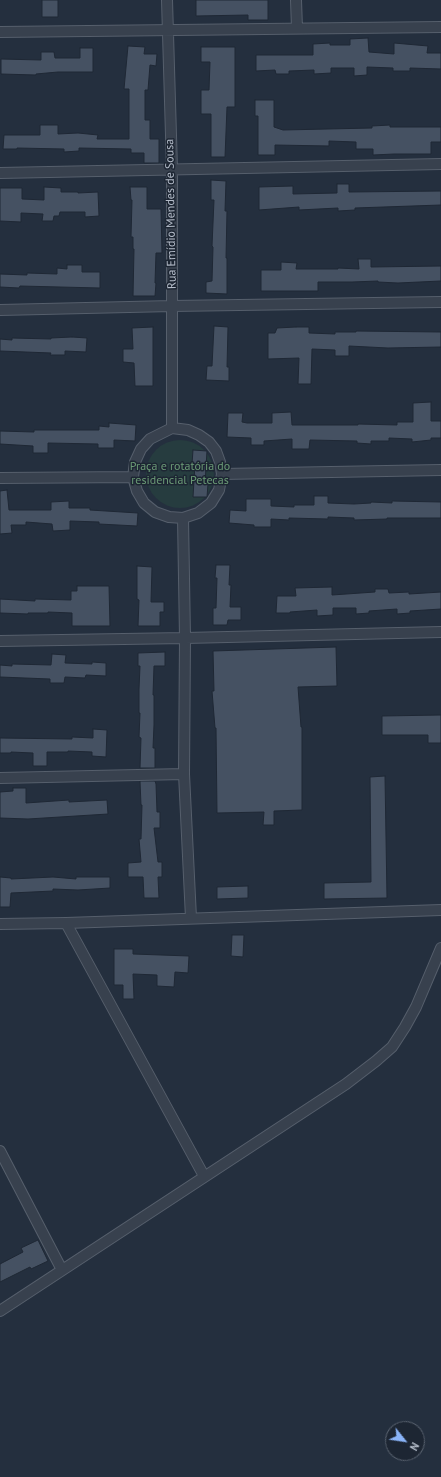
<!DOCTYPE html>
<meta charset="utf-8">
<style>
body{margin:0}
#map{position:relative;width:441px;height:1477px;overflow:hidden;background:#242f3e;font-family:"PT Sans",sans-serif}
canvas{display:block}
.north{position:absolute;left:385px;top:1421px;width:40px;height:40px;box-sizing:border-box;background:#1d2633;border:1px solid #59626f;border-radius:50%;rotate:120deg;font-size:11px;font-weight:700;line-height:16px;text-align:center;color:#b4bcc9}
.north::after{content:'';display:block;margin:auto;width:14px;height:18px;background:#8ab4f8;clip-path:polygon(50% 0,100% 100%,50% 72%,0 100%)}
</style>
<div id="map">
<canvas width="441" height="1477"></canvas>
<div class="north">N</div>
</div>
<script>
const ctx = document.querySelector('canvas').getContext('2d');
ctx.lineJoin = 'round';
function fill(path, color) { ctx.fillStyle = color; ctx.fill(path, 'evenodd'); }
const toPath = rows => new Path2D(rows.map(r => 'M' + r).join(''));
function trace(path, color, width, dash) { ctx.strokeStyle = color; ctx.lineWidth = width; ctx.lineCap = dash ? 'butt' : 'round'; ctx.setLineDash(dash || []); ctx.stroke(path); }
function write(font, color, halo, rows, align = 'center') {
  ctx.font = font + ' "PT Sans",sans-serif'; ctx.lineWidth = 3; ctx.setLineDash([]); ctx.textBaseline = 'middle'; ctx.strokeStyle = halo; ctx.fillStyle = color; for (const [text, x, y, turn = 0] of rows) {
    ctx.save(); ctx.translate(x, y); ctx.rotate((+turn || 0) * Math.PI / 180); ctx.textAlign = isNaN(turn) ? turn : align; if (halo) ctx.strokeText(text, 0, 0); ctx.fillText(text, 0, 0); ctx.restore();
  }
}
const green = toPath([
 '146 474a34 34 0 1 1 68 0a34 34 0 1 1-68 0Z'
]);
const building = toPath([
 [42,0,58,0,58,17,42,17,42,0],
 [196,0,268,0,268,20,248,20,248,15,196,16,196,0],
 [368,38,369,52,394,54,394,43,428,46,427,53,441,53,441,69,410,68,410,71,393,71,393,68,367,67,367,75,354,76,354,68,331,68,331,73,314,74,314,70,289,71,289,74,276,74,275,70,256,71,256,55,313,55,313,44,330,43,330,45,350,45,350,39,368,38],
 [128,46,145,47,144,54,157,54,156,66,150,65,148,90,145,90,145,120,150,120,150,139,159,139,159,163,144,163,144,153,131,153,131,149,79,148,79,151,64,152,64,149,17,148,17,149,3,149,4,135,40,135,40,125,58,125,58,134,78,133,98,135,97,139,129,139,129,89,124,89,128,46],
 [201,47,235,47,235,107,227,107,225,157,211,157,211,114,201,114,201,90,209,90,210,62,201,62,201,47],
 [80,48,93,48,93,72,58,72,36,74,36,75,1,74,1,59,41,60,41,52,54,52,55,58,80,58,80,48],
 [255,100,274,100,274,127,283,130,372,128,372,126,390,125,390,127,441,127,441,142,431,142,431,154,394,154,373,155,373,149,356,149,356,142,329,141,329,146,275,145,275,155,258,155,258,116,255,116,255,100],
 [211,180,226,181,225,211,227,211,226,258,227,258,227,294,206,293,206,282,212,281,213,247,212,246,214,200,211,200,211,180],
 [337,184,349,184,349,192,441,191,441,205,355,208,355,210,338,211,338,208,299,210,299,207,259,210,259,187,293,186,293,194,337,193,337,184],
 [44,187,61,188,61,192,78,192,78,193,98,192,99,216,85,217,85,212,60,212,59,216,54,216,53,221,42,221,43,214,21,213,21,222,0,221,0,188,22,188,22,199,44,200,44,187],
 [130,187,147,187,147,209,161,209,162,253,156,253,155,283,156,283,155,296,133,296,134,249,133,249,133,237,131,237,132,200,131,200,130,187],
 [358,259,371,259,371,267,441,266,441,281,398,283,378,282,378,281,352,282,318,282,318,291,261,291,261,270,281,270,281,262,297,263,296,269,338,269,338,268,359,269,358,259],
 [67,265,82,265,82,272,100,272,100,288,20,286,19,288,0,287,0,274,27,275,27,273,57,274,57,268,67,269,67,265],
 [214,326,228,327,227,367,229,367,229,381,206,380,207,366,212,366,214,326],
 [153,327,153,386,135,386,134,363,123,362,123,349,133,349,132,328,153,327],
 [296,327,309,327,309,333,335,334,335,332,356,332,356,331,441,332,441,347,388,348,349,346,349,356,335,356,335,350,312,349,311,384,298,384,299,358,268,359,268,333,275,333,277,328,296,327],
 [72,337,87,338,86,352,65,351,65,355,50,355,51,353,0,351,0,339,12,340,12,338,51,339,51,338,72,337],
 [431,402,431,421,441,421,441,438,431,438,431,440,412,442,412,439,389,438,389,441,371,441,371,444,357,443,357,441,310,440,309,449,292,449,292,439,264,441,264,445,251,445,251,438,227,437,228,413,243,413,242,422,247,423,272,423,272,413,291,412,292,425,358,425,358,424,397,425,397,422,413,422,413,403,431,402],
 [109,423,136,425,135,441,114,440,114,448,98,448,98,444,48,443,48,453,33,453,33,446,0,444,0,431,34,432,34,430,99,430,99,426,109,427,109,423],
 [193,450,207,451,205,484,208,484,207,497,193,497,195,464,192,464,193,450],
 [7,490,9,510,51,510,51,502,69,501,69,508,90,508,90,510,138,513,137,526,99,524,99,522,70,521,70,530,53,531,52,524,26,522,26,525,11,525,12,533,0,534,0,491,7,490],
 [314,496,328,496,328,503,354,504,371,503,371,502,392,503,392,501,441,502,441,518,387,518,387,519,354,520,354,518,328,517,328,519,289,518,289,520,271,519,271,527,254,527,254,525,229,523,230,510,246,511,246,499,271,499,271,506,294,507,294,505,314,505,314,496],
 [216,565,230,565,229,585,231,585,230,607,241,607,241,620,228,620,227,625,213,625,213,608,216,608,217,578,215,578,216,565],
 [137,566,152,567,151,602,164,602,164,612,160,612,160,626,138,626,139,600,137,599,137,566],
 [77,586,109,586,110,626,72,626,72,613,48,612,48,613,28,613,28,614,0,613,0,599,35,601,35,599,71,600,71,591,77,591,77,586],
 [332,587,332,595,375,592,375,589,388,589,389,593,409,592,409,594,441,592,441,609,410,611,410,613,397,614,397,609,369,611,369,613,356,614,356,608,333,608,333,615,317,616,317,610,290,612,290,613,276,613,277,596,296,596,295,588,332,587],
 [336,647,337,686,298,687,301,727,302,727,302,810,274,811,274,825,263,825,264,812,217,813,216,728,215,728,212,691,214,691,213,651,336,647],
 [165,652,165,666,154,666,153,695,154,695,154,725,153,748,155,748,155,768,140,768,141,738,139,737,140,713,139,713,139,689,140,666,138,666,138,653,165,652],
 [52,654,66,655,65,663,92,664,92,662,106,663,106,676,86,675,85,678,65,677,64,683,50,683,50,679,0,677,0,665,12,666,12,664,51,665,52,654],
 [441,715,441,743,428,743,428,735,382,735,382,716,441,715],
 [93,729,107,730,106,757,92,756,92,752,68,751,68,752,47,752,47,766,33,766,33,753,11,752,11,753,0,753,0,738,72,739,72,737,93,738,93,729],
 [385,776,387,898,324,899,324,883,371,882,370,777,385,776],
 [140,781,155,781,156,784,157,812,160,812,160,828,154,828,158,862,162,862,162,877,158,877,159,898,144,898,143,877,128,877,128,863,141,862,139,839,141,839,142,805,141,805,140,781],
 [13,788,26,788,26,803,69,800,69,802,107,800,108,814,28,819,0,818,0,792,13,791,13,788],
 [0,877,11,878,11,879,53,877,76,879,76,877,110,877,110,888,78,890,53,889,53,891,11,893,10,907,0,907,0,877],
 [248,886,248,898,217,899,217,887,248,886],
 [232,935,244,935,243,957,231,956,232,935],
 [114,949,133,949,133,954,189,956,188,973,175,972,174,987,157,986,157,975,133,974,134,999,123,999,123,985,114,985,114,949],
 [38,1240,48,1261,31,1269,30,1267,0,1282,0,1264,23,1252,21,1248,38,1240]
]);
const minor = toPath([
 [167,0,172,169,172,428],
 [296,0,297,28],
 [0,32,441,27],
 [0,173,441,164],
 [0,310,172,306,441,302],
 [172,428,188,430,199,435,209,442,216,451,220,462,222,474,219,490,211,503,198,513,183,518,169,517,155,512,144,503,137,491,133,477,135,462,141,449,150,439,172,428],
 [222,474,441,470],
 [0,478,133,477],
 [183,518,185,638,184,774,191,918],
 [0,641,185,638,441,632],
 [0,778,184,774],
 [66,923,204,1176],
 [0,924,66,923,441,910],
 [0,1151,62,1270],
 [0,1311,346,1084,376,1061,392,1047,405,1027,416,1007,441,948]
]);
const streetNames = [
 ["Rua Emídio Mendes de Sousa",171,214,-91]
];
const parkNames = [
 ["Praça e rotatória do",180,467],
 ["residencial Petecas",180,481]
];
fill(green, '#263c3f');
fill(building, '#455162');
trace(building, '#1f2835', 1);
trace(minor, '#565f6c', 12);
trace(minor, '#38414e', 10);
write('12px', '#b4bcc9', '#1d2633', streetNames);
write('12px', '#6b9a76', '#1d2633', parkNames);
</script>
